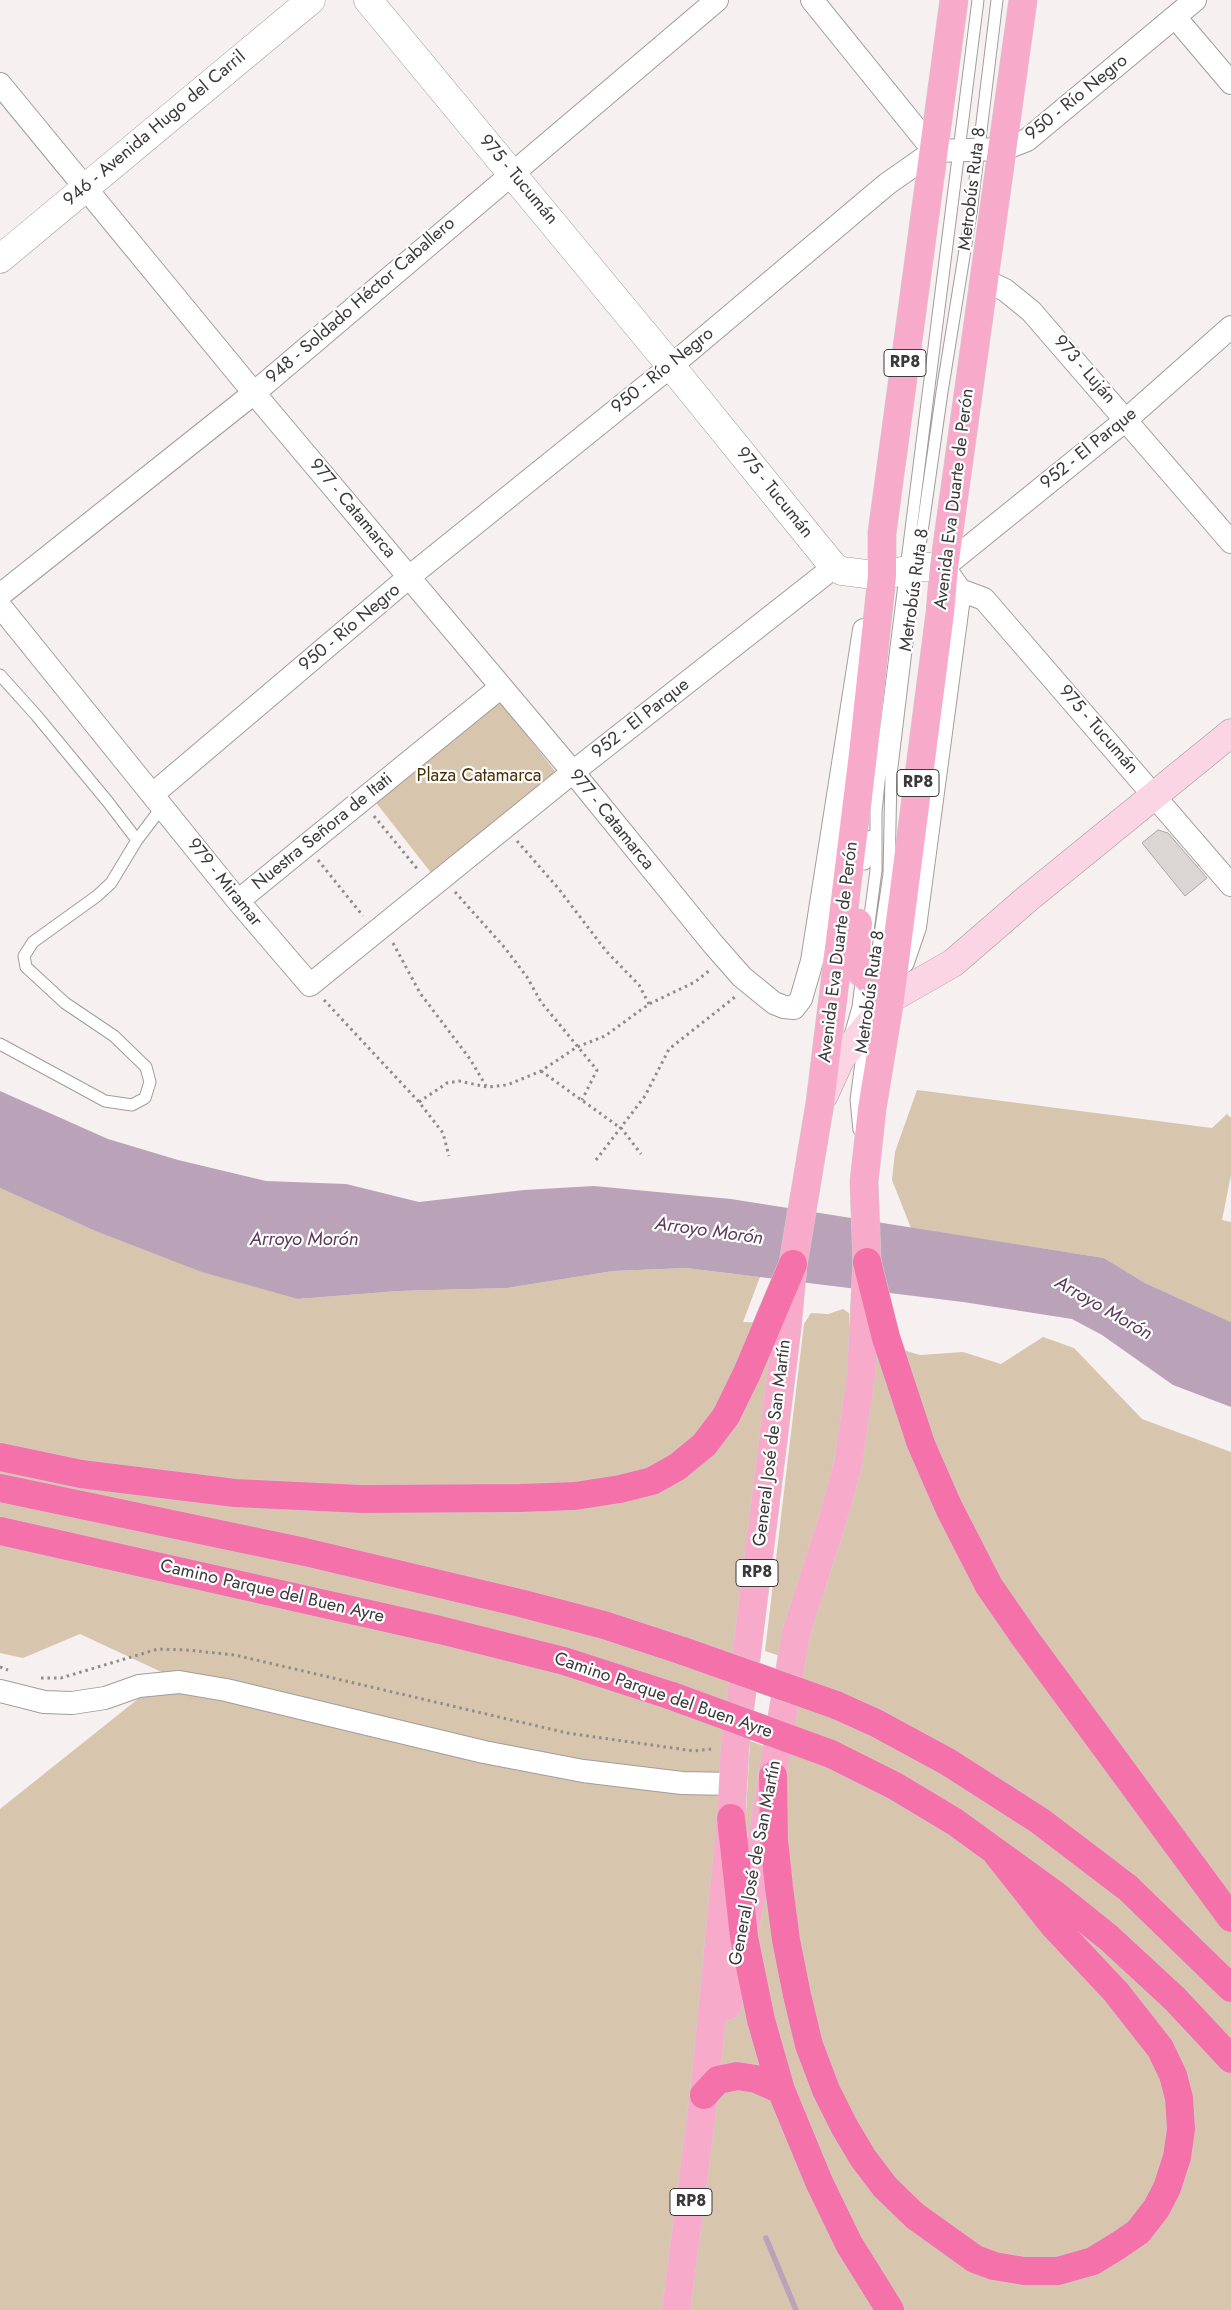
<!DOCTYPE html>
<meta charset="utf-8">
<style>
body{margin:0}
canvas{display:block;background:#f6f0f0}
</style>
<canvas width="1231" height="2310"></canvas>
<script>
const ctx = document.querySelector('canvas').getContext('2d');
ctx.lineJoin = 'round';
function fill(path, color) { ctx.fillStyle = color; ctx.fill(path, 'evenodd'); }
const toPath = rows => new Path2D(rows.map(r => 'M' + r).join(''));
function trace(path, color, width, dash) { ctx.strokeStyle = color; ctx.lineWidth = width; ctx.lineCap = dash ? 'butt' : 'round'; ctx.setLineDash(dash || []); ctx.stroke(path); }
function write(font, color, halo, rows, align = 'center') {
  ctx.font = font + ' Jost,sans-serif'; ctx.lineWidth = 4.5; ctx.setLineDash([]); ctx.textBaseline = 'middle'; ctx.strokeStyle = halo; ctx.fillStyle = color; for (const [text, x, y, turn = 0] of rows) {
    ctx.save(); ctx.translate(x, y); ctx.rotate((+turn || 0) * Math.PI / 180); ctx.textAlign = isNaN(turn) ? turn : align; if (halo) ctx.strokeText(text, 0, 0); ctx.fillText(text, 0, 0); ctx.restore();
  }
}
const green = toPath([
 [500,701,558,775,432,874,374,800],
 [917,1090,1212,1128,1227,1114,1231,1118,1231,1175,1222,1220,1231,1222,1231,1322,1145,1283,1104,1258,911,1228,892,1180,895,1152],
 [0,1188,93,1230,298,1299,398,1291,507,1288,613,1271,686,1268,760,1277,743,1322,769,1323,787,1328,705,2090,863,1338,920,1355,963,1352,1001,1364,1043,1337,1074,1348,1142,1419,1231,1452,1231,2310,0,2310,0,1809,168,1675,80,1634,23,1658,0,1653],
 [843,1309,849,1313,849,1358,840,1447,780,1656,765,1651,804,1324,811,1313,828,1314],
 [750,1741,767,1747,750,1837,745,1831]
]);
const water = toPath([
 [0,1091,108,1139,178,1160,266,1181,346,1184,419,1202,524,1190,594,1186,731,1199,1104,1258,1145,1283,1231,1322,1231,1407,1173,1385,1102,1335,1072,1319,963,1302,686,1268,613,1271,507,1288,398,1291,298,1299,202,1272,93,1230,0,1188]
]);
const stream = toPath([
 [766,2238,796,2310]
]);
const building = toPath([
 [1158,830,1168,833,1207,878,1185,896,1142,843,1158,830]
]);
const path = toPath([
 [374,816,419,871],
 [517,841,558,888,606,951,639,985,649,1004],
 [318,860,363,916],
 [455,892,505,948,527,977,541,1002,597,1070,582,1100],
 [393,943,420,993,470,1059,486,1086],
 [324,1000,419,1102,443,1133,449,1156],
 [541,1071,622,1129,641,1154],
 [419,1102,447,1083,459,1081,487,1087,507,1085,541,1071,577,1047,605,1036,649,1004,695,982,710,970],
 [596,1160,645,1096,669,1049,735,997],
 [0,1667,8,1670],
 [41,1678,61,1678,158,1649,187,1650,235,1655,567,1733,694,1751,712,1749]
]);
const service = toPath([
 [0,675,36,715,108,802,137,840],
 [865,864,871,836],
 [868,931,876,870,876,812,879,782,978,0],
 [868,1016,889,874,891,775,911,609,942,392,971,213,997,0],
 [850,1035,858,1007,862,974],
 [0,1044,105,1101,132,1105,145,1098,150,1082,146,1067,114,1036,65,1003,26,967,24,956,33,942,97,896,111,883,137,840,162,807],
 [859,1130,856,1100,864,1040]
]);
const minor = toPath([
 [812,0,934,151],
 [1175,17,1231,83],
 [0,84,254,393,573,772,713,944,742,977,774,1003,784,1007,794,1008,801,999,812,961,864,630],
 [984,280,1005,290,1031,311,1231,542],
 [1231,327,1127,419,944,567,960,590,984,599,1231,885],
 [0,595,254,393,717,0],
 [0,606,238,901,310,985,573,772,834,567],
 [153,794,409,577,671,366,887,184,934,151,1004,149,1027,140,1195,0],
 [238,901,501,687],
 [903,962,915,927,960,590],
 [0,1691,44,1702,72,1703,105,1698,139,1686,179,1682,226,1690,484,1752,583,1771,682,1783,732,1784]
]);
const tertiary = toPath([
 [368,0,671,366,834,567,842,571,882,576,918,567,944,567],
 [0,259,311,0]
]);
const secondary = toPath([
 [824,1095,841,1058,890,999,953,963,1027,899,1231,733]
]);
const primary = toPath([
 [858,923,856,944,857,961,862,973,890,999],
 [727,2006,755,1881,796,1633,834,1515,848,1464,861,1376,867,1262,864,1182,872,1109,890,999,940,613,944,567,1023,0],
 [676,2310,704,2095,731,1818,735,1747,787,1328,793,1264,820,1103,863,754,882,576,882,533,954,0]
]);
const motorway = toPath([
 [867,1262,886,1338,921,1444,949,1508,989,1586,1025,1638,1231,1918],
 [0,1457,81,1474,235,1493,362,1499,520,1498,575,1496,620,1489,652,1481,677,1467,704,1445,726,1416,747,1373,793,1264],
 [0,1488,305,1552,520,1603,604,1625,683,1651],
 [0,1531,440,1630,564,1661,672,1696],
 [836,1705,876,1723,948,1762,1040,1821,1128,1888,1231,1988],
 [831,1754,895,1786,955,1822,1053,1893,1109,1938,1175,1999,1231,2059],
 [773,1776,774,1840,779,1887,786,1940,797,1995,809,2045,826,2090,844,2126,863,2158,885,2187,915,2216,975,2259,994,2266,1024,2271,1058,2271,1093,2261,1119,2245,1138,2232,1156,2209,1167,2188,1177,2157,1181,2129,1179,2098,1173,2075,1160,2048,1116,1992,1054,1926,997,1854],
 [731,1818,744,1937,761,2020,781,2090,819,2182,849,2244,890,2310],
 [704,2095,718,2080,737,2076,756,2079,781,2090]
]);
const motorwayBridge = toPath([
 [683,1651,836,1705],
 [672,1696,831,1754]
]);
const shields = [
 [905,363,42],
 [918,783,42],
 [757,1573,42],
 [691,2202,42]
];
const shieldNames = [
 ["RP8",905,363],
 ["RP8",918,783],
 ["RP8",757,1573],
 ["RP8",691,2202]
];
const streetNames = [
 ["950 - Río Negro",1077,98,-39],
 ["946 - Avenida Hugo del Carril",155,129,-40],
 ["975 - Tucumán",518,180,50],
 ["Metrobús Ruta 8",973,189,-83],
 ["948 - Soldado Héctor Caballero",361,301,-41],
 ["973 - Luján",1084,370,49],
 ["950 - Río Negro",663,371,-39],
 ["952 - El Parque",1089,449,-39],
 ["975 - Tucumán",774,493,51],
 ["Avenida Eva Duarte de Perón",955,499,-83],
 ["977 - Catamarca",352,509,50],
 ["Metrobús Ruta 8",915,590,-82],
 ["950 - Río Negro",350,628,-40],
 ["952 - El Parque",641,719,-38],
 ["975 - Tucumán",1098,730,49],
 ["977 - Catamarca",611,820,51],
 ["Nuestra Señora de Itati",323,832,-39],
 ["979 - Miramar",224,883,51],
 ["Avenida Eva Duarte de Perón",839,952,-83],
 ["Metrobús Ruta 8",871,992,-82],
 ["General José de San Martín",773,1443,-83],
 ["Camino Parque del Buen Ayre",272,1592,13],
 ["Camino Parque del Buen Ayre",663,1696,19],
 ["General José de San Martín",756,1863,-79]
];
const parkNames = [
 ["Plaza Catamarca",479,777]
];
const waterNames = [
 ["Arroyo Morón",709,1232,8],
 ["Arroyo Morón",304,1240],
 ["Arroyo Morón",1103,1309,30]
];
fill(green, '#d7c5ae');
fill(water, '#baa2b8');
trace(stream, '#baa2b8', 5.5);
fill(building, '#dbd6d4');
trace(building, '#aba6a4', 1);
trace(service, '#a29c9c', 13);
trace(minor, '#a29c9c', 24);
trace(tertiary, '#a29c9c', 29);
trace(secondary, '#a29c9c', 29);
trace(primary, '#d0cfcf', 29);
trace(motorway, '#d0cfcf', 29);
trace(path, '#908c8c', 3, [2.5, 4]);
trace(service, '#fff', 11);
trace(minor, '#fff', 22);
trace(tertiary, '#fff', 28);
trace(secondary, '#fcd5e5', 28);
trace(primary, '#f8aacb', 28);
trace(motorway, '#f472a9', 28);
trace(motorwayBridge, '#d0cfcf', 29, []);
trace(motorwayBridge, '#f472a9', 28);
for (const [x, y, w] of shields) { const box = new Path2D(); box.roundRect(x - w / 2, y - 13.5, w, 27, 4); ctx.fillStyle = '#fff'; ctx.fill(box); trace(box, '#3b3939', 1); }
write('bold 16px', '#3b3939', null, shieldNames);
write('18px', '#3b3939', '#fff', streetNames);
write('18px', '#4a2e00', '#fff', parkNames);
write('italic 19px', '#5d395a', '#fff', waterNames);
</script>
